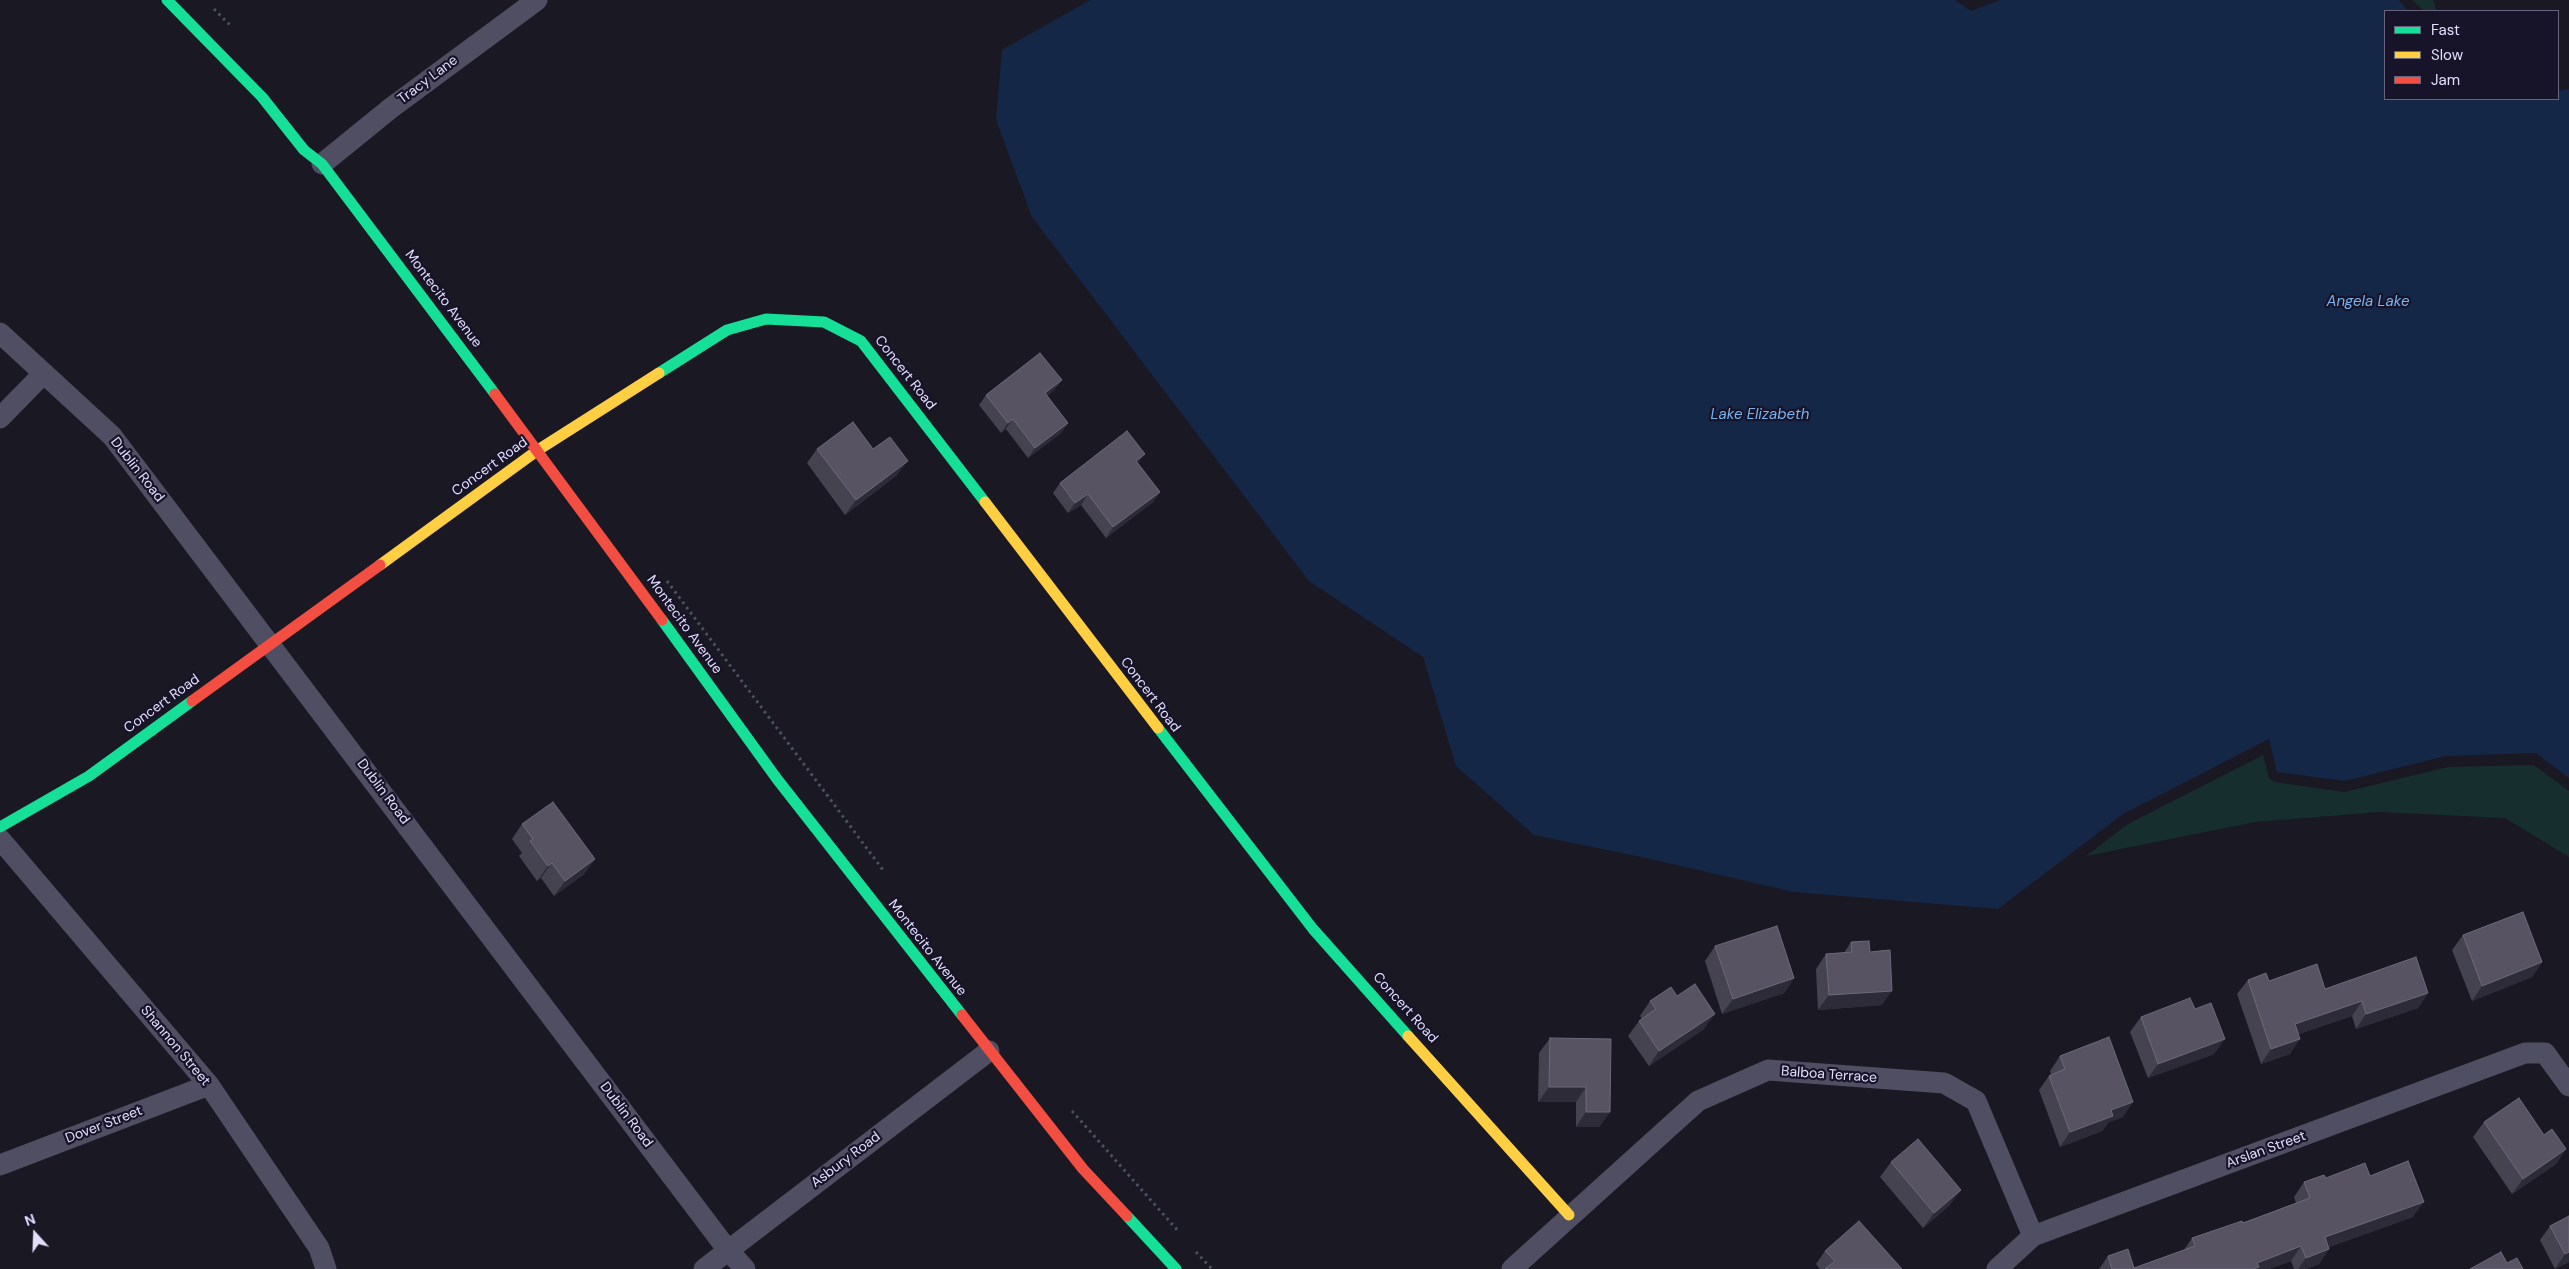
<!DOCTYPE html>
<style>
body{margin:0}
#map{position:relative;width:2569px;height:1269px;overflow:hidden;background:#1a1823;font-family:"DM Sans",sans-serif}
canvas{display:block}
.legend{position:absolute;left:2384px;top:10px;width:175px;height:90px;box-sizing:border-box;background:#171328;border:1px solid #68647d;margin:0;padding:6px 9px;list-style:none;font-size:15px;color:#e2defc}
.legend li{display:flex;align-items:center;gap:10px;height:25px}
.legend b{width:25px;border:1px solid #68647d}
.north{position:absolute;left:10px;top:1209px;width:50px;height:50px;-webkit-text-stroke:4px #171328;paint-order:stroke;rotate:340deg;font-size:14px;font-weight:700;line-height:20px;text-align:center;color:#e2defc}
.north::after{content:'';display:block;margin:auto;width:18px;height:22px;background:#e2defc;clip-path:polygon(50% 0,100% 100%,50% 72%,0 100%)}
</style>
<div id="map">
<canvas width="2569" height="1269"></canvas>
<ul class="legend">
<li><b style="height:6px;background:#16e098"></b>Fast</li>
<li><b style="height:6px;background:#ffcf43"></b>Slow</li>
<li><b style="height:6px;background:#f24e42"></b>Jam</li>
</ul>
<div class="north">N</div>
</div>
<script>
const ctx = document.querySelector('canvas').getContext('2d');
ctx.lineJoin = 'round';
function fill(path, color) { ctx.fillStyle = color; ctx.fill(path, 'evenodd'); }
const toPath = rows => new Path2D(rows.map(r => 'M' + r).join(''));
function trace(path, color, width, dash) { ctx.strokeStyle = color; ctx.lineWidth = width; ctx.lineCap = dash ? 'butt' : 'round'; ctx.setLineDash(dash || []); ctx.stroke(path); }
function write(font, color, halo, rows, align = 'center') {
  ctx.font = font + ' "DM Sans",sans-serif'; ctx.lineWidth = 4.5; ctx.setLineDash([]); ctx.textBaseline = 'middle'; ctx.strokeStyle = halo; ctx.fillStyle = color; for (const [text, x, y, turn = 0] of rows) {
    ctx.save(); ctx.translate(x, y); ctx.rotate((+turn || 0) * Math.PI / 180); ctx.textAlign = isNaN(turn) ? turn : align; if (halo) ctx.strokeText(text, 0, 0); ctx.fillText(text, 0, 0); ctx.restore();
  }
}
const green = toPath([
 [2412,0,2433,0,2437,11,2424,11],
 [2263,755,2269,778,2274,782,2344,792,2448,767,2534,765,2569,791,2569,857,2505,818,2380,812,2255,822,2086,856,2128,824]
]);
const water = toPath([
 [1090,0,1955,0,1971,11,2000,0,2399,0,2408,11,2385,11,2385,99,2558,99,2558,91,2569,89,2569,778,2536,753,2446,756,2345,781,2277,772,2269,739,2123,814,1998,909,1794,892,1646,858,1534,835,1456,766,1423,657,1309,581,1032,217,996,120,1002,50]
]);
const path = toPath([
 [214,9,231,26],
 [667,581,883,870],
 [1072,1111,1179,1232],
 [1196,1252,1212,1269]
]);
const street = toPath([
 [322,164,391,108,537,0],
 [0,333,112,436,727,1249,745,1269],
 [0,418,44,373],
 [0,839,209,1085,319,1248,326,1269],
 [0,1165,209,1085],
 [704,1269,989,1051],
 [1512,1269,1698,1101,1768,1070,1944,1083,1976,1101,2033,1236],
 [1997,1269,2033,1236,2525,1053,2545,1053,2569,1086]
]);
const fast = toPath([
 [167,0,262,97,304,150,322,164,495,394],
 [659,373,727,330,766,319,824,322,861,341,985,502],
 [662,620,777,779,962,1015],
 [1158,728,1313,929,1408,1036],
 [0,827,89,776,192,701],
 [1127,1216,1176,1269]
]);
const slow = toPath([
 [985,502,1158,728],
 [380,565,538,450,659,373],
 [1408,1036,1569,1215]
]);
const jam = toPath([
 [495,394,662,620],
 [192,701,380,565],
 [962,1015,1083,1169,1127,1216]
]);
const wall = toPath([
 [1062,380,1054,390,1047,396,1068,423,1061,433,1028,458,1006,429,1001,433,979,405,986,395],
 [817,449,873,449,897,475,845,515,807,463],
 [1139,464,1160,492,1153,502,1106,538,1081,505,1068,513,1053,493,1060,483],
 [522,824,595,859,584,874,554,896,541,878,537,881,519,856,522,853,512,839],
 [2463,935,2542,962,2532,977,2472,1001,2452,950],
 [1851,942,1870,952,1882,1005,1818,1010,1816,969,1826,954,1844,953],
 [1715,946,1794,978,1784,993,1722,1014,1705,961],
 [2248,980,2269,981,2325,989,2428,993,2418,1008,2356,1029,2352,1016,2299,1034,2290,1054,2261,1064,2237,994],
 [1677,996,1704,1029,1649,1066,1628,1036,1639,1021,1642,1019,1640,1016,1650,1001],
 [2141,1017,2214,1054,2148,1078,2130,1032],
 [1550,1038,1610,1112,1599,1127,1576,1127,1576,1102,1538,1102,1539,1053],
 [2060,1056,2123,1117,2109,1122,2102,1131,2060,1147,2039,1090,2049,1076,2051,1075,2050,1071],
 [2484,1122,2544,1135,2566,1149,2556,1164,2512,1194,2473,1137],
 [1891,1162,1950,1205,1923,1228,1880,1177],
 [2370,1176,2413,1217,2329,1247,2329,1249,2319,1264,2306,1269,2294,1269,2291,1261,2269,1269,2099,1269,2108,1256,2134,1268,2184,1250,2192,1238,2243,1223,2296,1203,2294,1197,2304,1182,2326,1178],
 [2569,1216,2569,1262,2555,1269,2540,1240,2550,1226],
 [1825,1251,1902,1269,1820,1269,1816,1264]
]);
const shadedWall = toPath([
 [1062,380,1054,390,1038,403,1045,393],
 [1013,419,1006,429,1001,433,1008,423],
 [1068,423,1061,433,1028,458,1035,448],
 [1145,454,1138,464,1136,461],
 [908,461,897,475,845,515,856,500],
 [1160,492,1153,502,1106,538,1113,527],
 [1088,494,1081,505,1068,513,1075,503],
 [595,859,584,874,554,896,565,881],
 [552,863,541,878,537,881,548,866],
 [2542,962,2532,977,2472,1001,2482,986],
 [1794,978,1784,993,1722,1014,1733,999],
 [1892,991,1882,1005,1818,1010,1829,995],
 [2428,993,2418,1008,2356,1029,2366,1014],
 [2362,1001,2352,1016,2285,1039,2295,1024],
 [1715,1014,1704,1029,1649,1066,1659,1051],
 [2225,1039,2214,1054,2148,1078,2158,1064],
 [2300,1039,2290,1054,2261,1064,2271,1049],
 [1549,1087,1586,1087,1576,1102,1538,1102],
 [2133,1102,2123,1117,2109,1122,2102,1131,2060,1147,2070,1132,2111,1110],
 [1586,1112,1610,1112,1599,1127,1576,1127],
 [2566,1149,2556,1164,2512,1194,2523,1179],
 [1961,1190,1950,1205,1923,1228,1934,1213],
 [2424,1202,2413,1217,2315,1252,2325,1237],
 [2301,1246,2291,1261,2269,1269,2253,1269,2257,1263],
 [2329,1249,2319,1264,2306,1269,2298,1269,2306,1258],
 [2569,1252,2569,1262,2555,1269,2565,1254]
]);
const building = toPath([
 [1040,353,1062,380,1045,393,1068,423,1035,448,1013,419,1008,423,986,395,1040,353],
 [853,422,873,449,890,437,908,461,856,500,817,449,853,422],
 [1127,431,1145,454,1136,461,1160,492,1113,527,1088,494,1075,503,1060,483,1127,431],
 [553,802,595,859,565,881,552,863,548,866,530,841,533,839,522,824,553,802],
 [2523,912,2542,962,2482,986,2463,935,2523,912],
 [1777,926,1794,978,1733,999,1715,946,1777,926],
 [1869,941,1870,952,1890,950,1892,991,1829,995,1826,954,1852,952,1851,942,1869,941],
 [2416,957,2428,993,2366,1014,2362,1001,2295,1024,2300,1039,2271,1049,2248,980,2266,973,2269,981,2317,964,2325,989,2416,957],
 [1695,984,1715,1014,1659,1051,1639,1021,1656,1009,1650,1001,1671,987,1677,996,1695,984],
 [2190,998,2195,1009,2211,1003,2225,1039,2158,1064,2141,1017,2190,998],
 [2109,1037,2133,1102,2111,1110,2113,1116,2070,1132,2049,1076,2065,1069,2060,1056,2109,1037],
 [1550,1038,1611,1039,1610,1112,1586,1112,1586,1087,1549,1087,1550,1038],
 [2519,1098,2544,1135,2552,1129,2566,1149,2523,1179,2484,1122,2519,1098],
 [1918,1139,1961,1190,1934,1213,1891,1162,1918,1139],
 [2408,1161,2424,1202,2325,1237,2329,1249,2306,1258,2301,1246,2257,1263,2259,1267,2254,1269,2112,1269,2108,1256,2128,1249,2134,1268,2195,1246,2192,1238,2242,1221,2243,1223,2310,1198,2304,1182,2324,1175,2326,1178,2365,1163,2370,1176,2408,1161],
 [2569,1216,2569,1252,2565,1254,2550,1226,2569,1216],
 [1859,1221,1902,1269,1825,1269,1835,1261,1825,1251,1859,1221],
 [2501,1252,2507,1263,2517,1258,2523,1269,2470,1269,2501,1252]
]);
const streetNames = [
 ["Tracy Lane",428,80,-37],
 ["Montecito Avenue",443,299,53],
 ["Concert Road",905,373,52],
 ["Concert Road",490,467,-36],
 ["Dublin Road",137,470,52],
 ["Montecito Avenue",684,625,54],
 ["Concert Road",1150,695,53],
 ["Concert Road",162,704,-36],
 ["Dublin Road",383,792,53],
 ["Montecito Avenue",927,948,52],
 ["Concert Road",1405,1008,48],
 ["Shannon Street",175,1046,50],
 ["Balboa Terrace",1829,1075,4],
 ["Dublin Road",626,1115,53],
 ["Dover Street",104,1125,-21],
 ["Arslan Street",2266,1150,-20],
 ["Asbury Road",846,1160,-37]
];
const waterNames = [
 ["Angela Lake",2368,302],
 ["Lake Elizabeth",1760,415]
];
fill(green, '#172e2f');
fill(water, '#152747');
trace(path, '#4a5461', 3, [2.5, 4]);
trace(street, '#504e63', 21);
trace(fast, '#16e098', 11);
trace(slow, '#ffcf43', 11);
trace(jam, '#f24e42', 11);
fill(wall, '#464351');
fill(shadedWall, '#2d2b37');
fill(building, '#575363');
trace(building, '#6c697b', 1);
write('14px', '#e2defc', '#171328', streetNames);
write('italic 15px', '#76b5f1', '#171328', waterNames);
</script>
